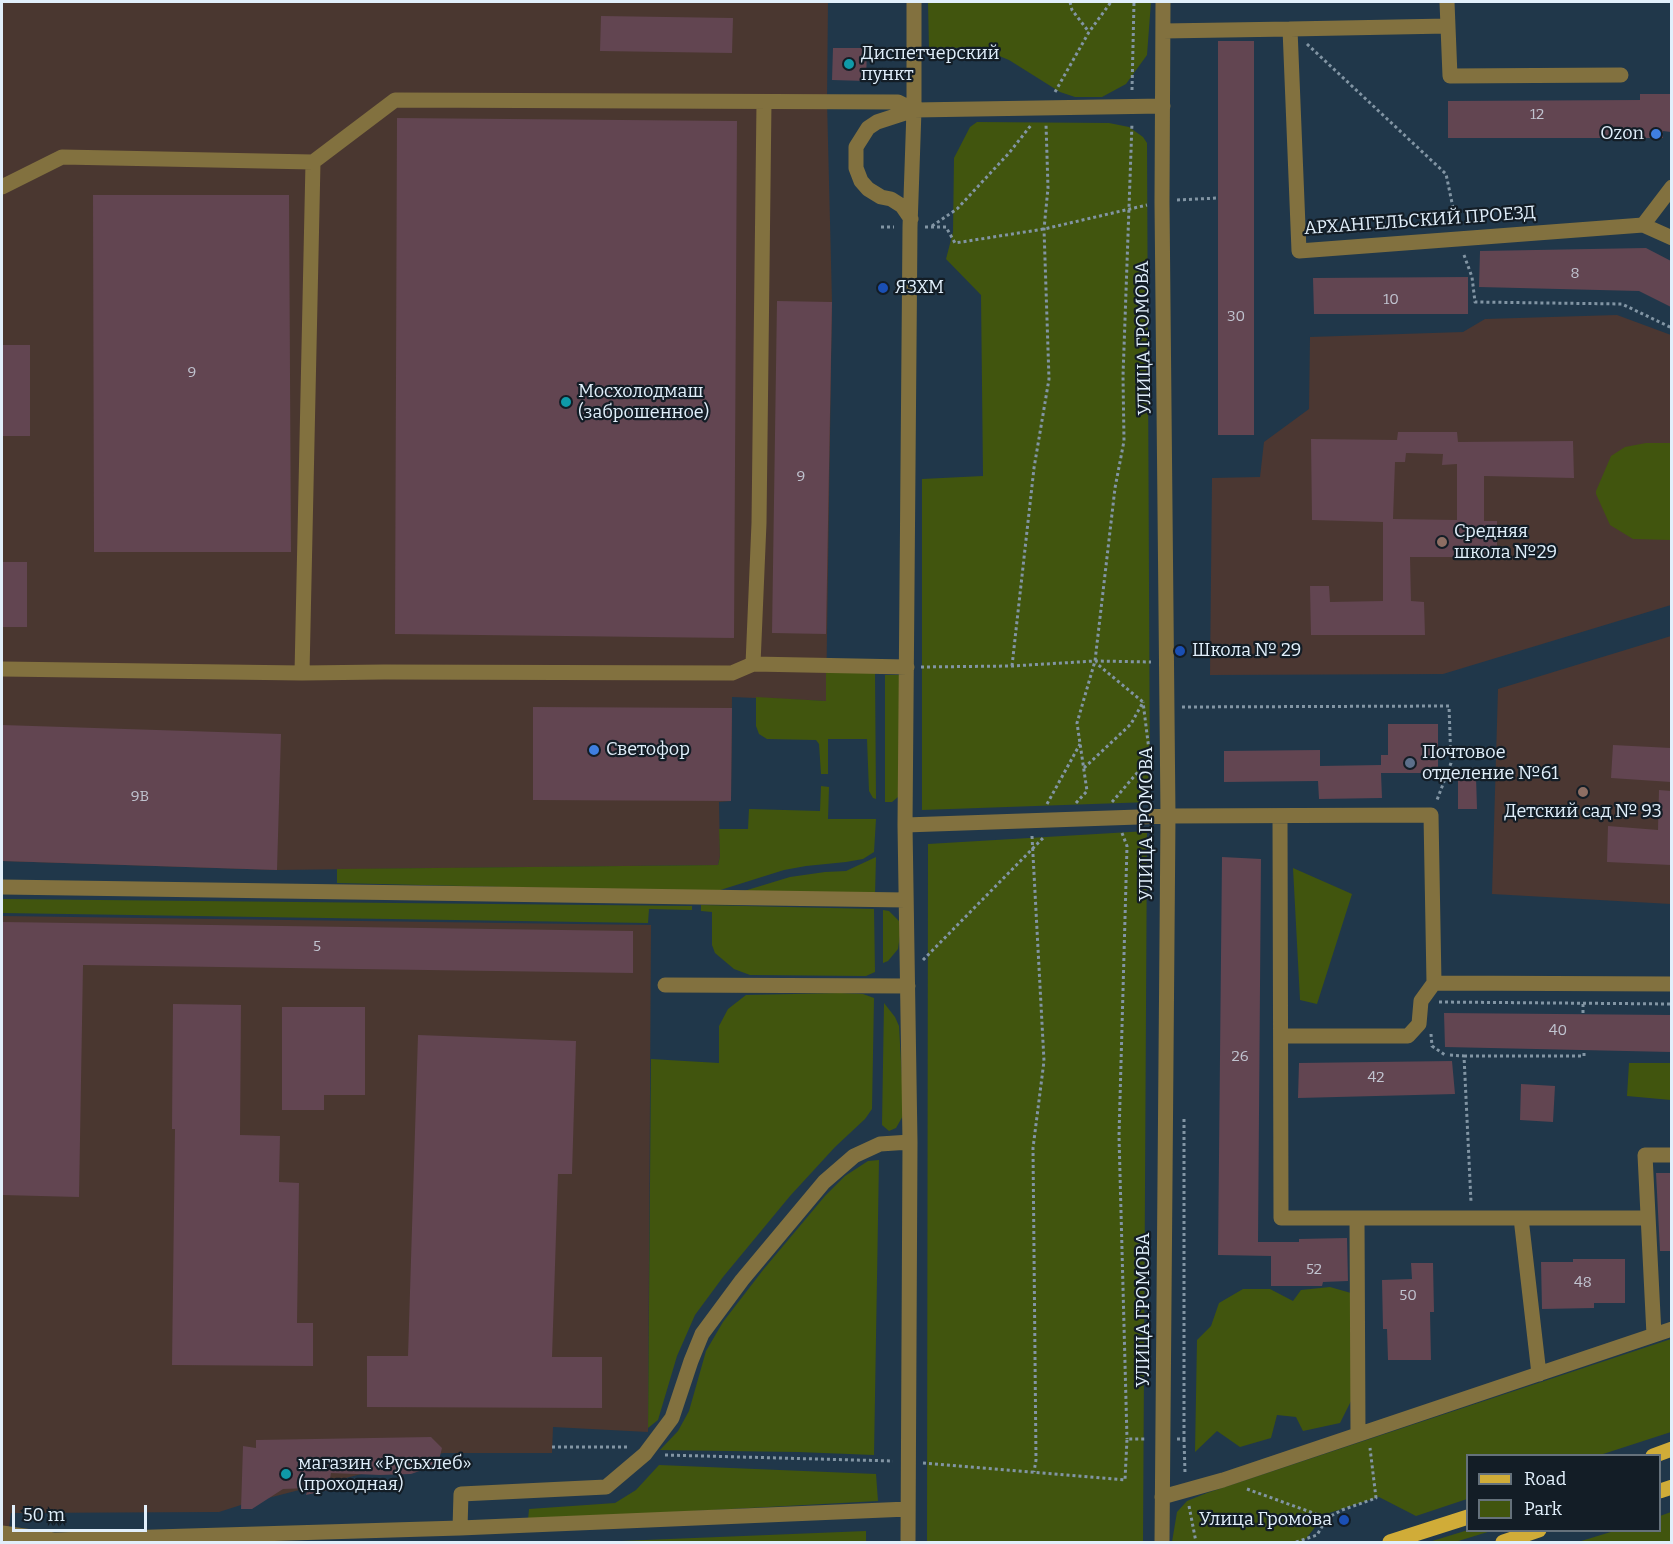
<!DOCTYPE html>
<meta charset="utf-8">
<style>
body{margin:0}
#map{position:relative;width:1673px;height:1544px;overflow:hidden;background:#20374a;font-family:Bitter,serif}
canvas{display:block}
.frame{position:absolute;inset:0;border:3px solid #e1effb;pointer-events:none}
.legend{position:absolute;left:1466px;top:1454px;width:195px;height:78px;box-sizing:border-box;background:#131d26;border:2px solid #65717b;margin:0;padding:8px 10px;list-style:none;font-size:18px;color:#e1effb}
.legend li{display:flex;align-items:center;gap:12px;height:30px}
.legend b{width:30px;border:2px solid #65717b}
.scale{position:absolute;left:12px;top:1505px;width:135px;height:27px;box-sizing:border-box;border:3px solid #e1effb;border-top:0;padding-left:8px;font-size:18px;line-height:21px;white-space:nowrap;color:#e1effb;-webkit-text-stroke:4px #131d26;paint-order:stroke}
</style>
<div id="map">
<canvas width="1673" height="1544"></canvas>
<div class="frame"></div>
<ul class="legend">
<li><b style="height:8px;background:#d0ac38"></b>Road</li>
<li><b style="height:16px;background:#41550e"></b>Park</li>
</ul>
<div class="scale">50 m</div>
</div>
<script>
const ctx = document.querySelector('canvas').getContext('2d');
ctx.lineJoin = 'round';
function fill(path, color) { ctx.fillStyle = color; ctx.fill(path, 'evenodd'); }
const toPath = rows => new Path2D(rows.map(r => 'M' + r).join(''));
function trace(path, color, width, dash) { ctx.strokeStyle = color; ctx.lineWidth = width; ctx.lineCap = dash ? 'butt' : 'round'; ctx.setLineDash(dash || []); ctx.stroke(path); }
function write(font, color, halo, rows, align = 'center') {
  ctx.font = font + ' Bitter,serif'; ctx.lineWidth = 4.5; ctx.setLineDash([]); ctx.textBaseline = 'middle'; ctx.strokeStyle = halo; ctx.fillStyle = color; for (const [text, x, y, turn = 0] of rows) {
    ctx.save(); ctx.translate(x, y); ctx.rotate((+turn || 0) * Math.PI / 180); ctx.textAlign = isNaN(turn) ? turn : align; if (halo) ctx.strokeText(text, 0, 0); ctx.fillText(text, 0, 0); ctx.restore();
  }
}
const industrial = toPath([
 [2,2,828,2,827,101,832,302,826,701,732,697,731,801,719,802,720,856,718,865,277,870,2,861],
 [2,916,651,925,648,1432,553,1427,552,1453,443,1453,241,1505,219,1512,11,1513,7,1542,2,1542]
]);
const education = toPath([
 [1617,315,1671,335,1671,605,1443,674,1210,675,1212,478,1260,477,1264,442,1309,409,1310,337,1463,332,1485,319],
 [1671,636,1671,904,1492,894,1498,689]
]);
const green = toPath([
 [928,2,1151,2,1147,55,1126,84,1102,97,1075,97,1060,92,1009,60,977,47,929,49],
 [977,122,1109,123,1129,127,1143,137,1147,143,1150,802,922,810,922,479,983,476,981,295,946,259,953,232,954,158,970,127],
 [1646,443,1671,443,1671,540,1633,539,1610,525,1596,494,1596,491,1611,456,1625,447],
 [826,670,875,672,876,799,873,798,869,791,867,739,828,739,828,774,821,774,819,744,816,740,767,739,759,734,756,726,756,697,826,701],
 [885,675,903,675,898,797,892,802,885,802],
 [821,786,829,787,828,819,876,819,874,852,863,859,846,862,806,866,784,870,714,892,337,883,337,869,718,865,720,856,719,829,748,829,749,809,820,811],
 [1147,831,1143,1542,927,1542,928,844],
 [876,857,875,895,744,891,790,877,825,872,846,871],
 [1293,868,1352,894,1317,1004,1300,1000],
 [2,899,692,906,692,910,649,909,648,923,2,913],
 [701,905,874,909,875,972,866,976,750,975,734,969,715,953,712,945,712,912,701,911],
 [883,910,889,911,899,921,900,935,898,949,888,961,883,963],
 [840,993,863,994,874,998,872,1109,865,1119,835,1147,790,1196,723,1277,695,1315,677,1356,658,1420,648,1428,651,1059,719,1063,719,1026,728,1009,746,995],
 [884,1003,895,1017,899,1026,904,1114,896,1128,889,1131,882,1125],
 [1629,1063,1671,1063,1671,1100,1627,1096],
 [879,1160,874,1455,798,1452,660,1450,678,1431,689,1411,706,1351,723,1322,763,1270,825,1196,845,1176,868,1161],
 [1330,1287,1351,1293,1354,1395,1340,1423,1303,1431,1296,1417,1277,1415,1271,1438,1240,1447,1217,1431,1195,1452,1197,1340,1211,1326,1219,1303,1243,1289,1270,1289,1293,1301,1301,1290],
 [1671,1339,1671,1432,1600,1455,1468,1456,1467,1499,1416,1516,1379,1497,1326,1514,1303,1542,1172,1542,1177,1512,1187,1501,1207,1493],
 [659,1465,876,1474,878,1501,528,1520,529,1509,615,1503,636,1490],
 [1671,1512,1671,1542,1578,1542,1614,1531,1660,1530,1660,1516],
 [1468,1530,1491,1531,1455,1542,1429,1542],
 [866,1531,866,1542,596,1542]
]);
const building = toPath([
 [601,16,733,18,732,53,600,51],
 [1218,41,1254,41,1254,435,1218,435],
 [833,48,867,48,866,81,832,80],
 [1640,94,1671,94,1671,132,1663,131,1663,138,1448,138,1448,101,1640,100],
 [397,118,737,121,734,638,395,634],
 [93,195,289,195,291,552,94,552],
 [1646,248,1671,261,1671,307,1639,291,1479,287,1480,251],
 [1468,277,1468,314,1314,314,1313,278],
 [777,301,832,302,826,634,772,633],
 [2,345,30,345,30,436,2,436],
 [1398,432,1457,432,1458,442,1573,441,1574,478,1484,476,1484,521,1497,521,1497,557,1410,557,1411,601,1424,602,1425,635,1311,635,1310,586,1329,586,1330,602,1383,601,1383,522,1312,520,1311,439,1397,440],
 [1406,453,1443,454,1442,465,1457,464,1457,520,1393,519,1395,462,1405,462],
 [2,562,27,562,27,627,2,627],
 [533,707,732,708,731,801,533,800],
 [1388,724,1438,724,1438,773,1381,773,1382,798,1319,799,1318,781,1224,782,1224,751,1320,750,1320,766,1381,765,1381,768,1381,755,1388,755],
 [2,725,281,734,277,870,2,861],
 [1613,745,1671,748,1671,782,1611,778],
 [1458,776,1476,776,1477,809,1458,809],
 [1659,790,1671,791,1671,865,1607,862,1608,826,1658,830],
 [1222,857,1261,859,1258,1242,1299,1242,1299,1239,1347,1238,1348,1281,1323,1282,1322,1286,1271,1286,1271,1256,1218,1255],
 [2,922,633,931,633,973,83,965,79,1197,2,1195],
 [173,1004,241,1005,240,1135,280,1136,279,1182,299,1183,297,1323,313,1323,313,1366,172,1365,175,1129,172,1129],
 [282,1007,365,1007,365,1095,324,1095,324,1110,282,1110],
 [1444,1013,1671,1015,1671,1052,1445,1047],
 [418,1035,576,1041,572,1174,558,1174,552,1357,602,1357,602,1408,367,1407,367,1356,408,1356],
 [1452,1061,1455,1094,1298,1098,1299,1063],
 [1521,1084,1555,1086,1553,1122,1520,1120],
 [1656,1173,1671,1173,1671,1251,1660,1251],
 [1573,1259,1625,1259,1625,1303,1594,1303,1594,1308,1542,1309,1541,1262,1573,1262],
 [1411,1263,1433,1263,1434,1312,1430,1312,1431,1360,1388,1360,1387,1329,1383,1329,1382,1280,1412,1279],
 [431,1437,442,1448,439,1460,428,1468,411,1474,380,1475,331,1473,328,1490,306,1495,308,1488,283,1489,252,1509,241,1509,243,1446,256,1448,256,1440]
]);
const path = toPath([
 [1070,2,1072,10,1089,32],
 [1307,44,1446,174,1456,222],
 [1132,90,1134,2],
 [1055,92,1089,32,1111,2],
 [1177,200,1218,198],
 [932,226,957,209,1009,153,1032,124],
 [881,227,894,227],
 [925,227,946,227,955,243,1044,229,1147,205],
 [1464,255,1472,277,1475,302,1622,304,1672,328],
 [1012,666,1034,468,1049,379,1044,229,1048,188,1046,124],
 [921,667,1012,666,1095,661,1151,662],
 [1182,707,1449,706,1451,763,1437,800],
 [1084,768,1131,724,1143,702,1096,663],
 [1112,802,1150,758,1143,702],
 [1076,803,1087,791,1077,723,1095,661,1115,488,1124,441,1123,376,1132,123],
 [1047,804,1080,744],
 [1122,833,1127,846,1119,1136,1127,1439],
 [1032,836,1044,1061,1033,1148,1036,1460,1034,1472],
 [923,960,1045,836],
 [1439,1002,1672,1004],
 [1583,1004,1583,1014],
 [1431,1034,1432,1046,1445,1055],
 [1450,1055,1464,1056,1471,1202],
 [1464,1056,1584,1056,1584,1050],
 [1177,1439,1184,1439,1184,1119],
 [1184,1439,1185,1473],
 [552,1447,627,1447],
 [665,1455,893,1461],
 [923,1463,1125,1480,1127,1439,1147,1439],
 [1247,1489,1327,1518,1342,1510,1376,1498,1370,1448],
 [1189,1506,1196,1542],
 [1296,1542,1317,1535,1327,1518]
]);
const minor = toPath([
 [1447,2,1450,76,1621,75],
 [1290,29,1448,26],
 [1163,31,1290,29,1299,251,1643,225,1672,238],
 [2,187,62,157,313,162,395,100,898,102,914,110],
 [911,219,902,206,891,199,881,197,868,189,861,181,856,168,856,147,868,128,877,122,914,110,1163,106],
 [1643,225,1672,187],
 [753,664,759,523,764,102],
 [2,669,302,673,384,672,732,673,753,664,907,667],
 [302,673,313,162],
 [1280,816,1281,1218,1648,1218],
 [905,825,1168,816,1431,815,1434,983],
 [2,887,906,900],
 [665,985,908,986],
 [1281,1036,1408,1036,1419,1024,1421,1001,1434,983,1672,984],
 [1357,1218,1358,1434],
 [1521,1218,1539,1374],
 [1654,1335,1645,1155,1672,1155],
 [1162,1497,1223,1480,1672,1329],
 [460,1528,461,1494,606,1487,645,1454,672,1418,691,1361,702,1334,742,1280,824,1182,854,1156,880,1144,910,1142],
 [2,1533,54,1540,460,1528,908,1509],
 [908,1542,910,1142,905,825,910,227,914,110,914,2],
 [1162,1542,1168,816,1162,202,1163,2]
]);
const major = toPath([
 [1653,1456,1672,1449],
 [1660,1491,1672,1487],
 [1390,1542,1468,1517],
 [1503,1542,1539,1530]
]);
const markers = [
 [849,64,6,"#0f9aa8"],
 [1656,134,6,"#3f7fe0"],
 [883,288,6,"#1a4fb4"],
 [566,402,6,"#0f9aa8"],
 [1442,542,6,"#8d6e63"],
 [1180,651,6,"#1a4fb4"],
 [594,750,6,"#3f7fe0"],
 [1410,763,6,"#5c6f8a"],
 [1583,792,6,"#8d6e63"],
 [286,1474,6,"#0f9aa8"],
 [1344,1520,6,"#1a4fb4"]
];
const numberNames = [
 ["12",1537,115],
 ["8",1575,274],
 ["10",1391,300],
 ["30",1236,317],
 ["9",192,373],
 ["9",801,477],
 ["9В",140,797],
 ["5",317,947],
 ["40",1558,1031],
 ["26",1240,1057],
 ["42",1376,1078],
 ["52",1314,1270],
 ["48",1583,1283],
 ["50",1408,1296]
];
const poiNames = [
 ["Диспетчерский",861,54],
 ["пункт",861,75],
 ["Ozon",1644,134,"right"],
 ["ЯЗХМ",895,288],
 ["Мосхолодмаш",578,392],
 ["(заброшенное)",578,413],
 ["Средняя",1454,532],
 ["школа №29",1454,553],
 ["Школа № 29",1192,651],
 ["Светофор",606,750],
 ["Почтовое",1422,753],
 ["отделение №61",1422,774],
 ["Детский сад № 93",1583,812,"center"],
 ["магазин «Русьхлеб»",298,1464],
 ["(проходная)",298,1485],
 ["Улица Громова",1332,1520,"right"]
];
const streetNames = [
 ["АРХАНГЕЛЬСКИЙ ПРОЕЗД",1420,221,-4],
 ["УЛИЦА ГРОМОВА",1144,338,-91],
 ["УЛИЦА ГРОМОВА",1147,824,-90],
 ["УЛИЦА ГРОМОВА",1144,1310,-90]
];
fill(industrial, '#4a3730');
fill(education, '#4b3732');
fill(green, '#41550e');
fill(building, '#624551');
trace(path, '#8295a4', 3, [3, 3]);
trace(minor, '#82713f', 15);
trace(major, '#d0ac38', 15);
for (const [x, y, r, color] of markers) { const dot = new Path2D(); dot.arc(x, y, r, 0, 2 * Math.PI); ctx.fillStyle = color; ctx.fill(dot); trace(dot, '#131d26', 2); }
write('15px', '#c1c4d0', null, numberNames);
write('18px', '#e1effb', '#131d26', poiNames, 'left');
write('18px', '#e1effb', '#131d26', streetNames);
</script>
